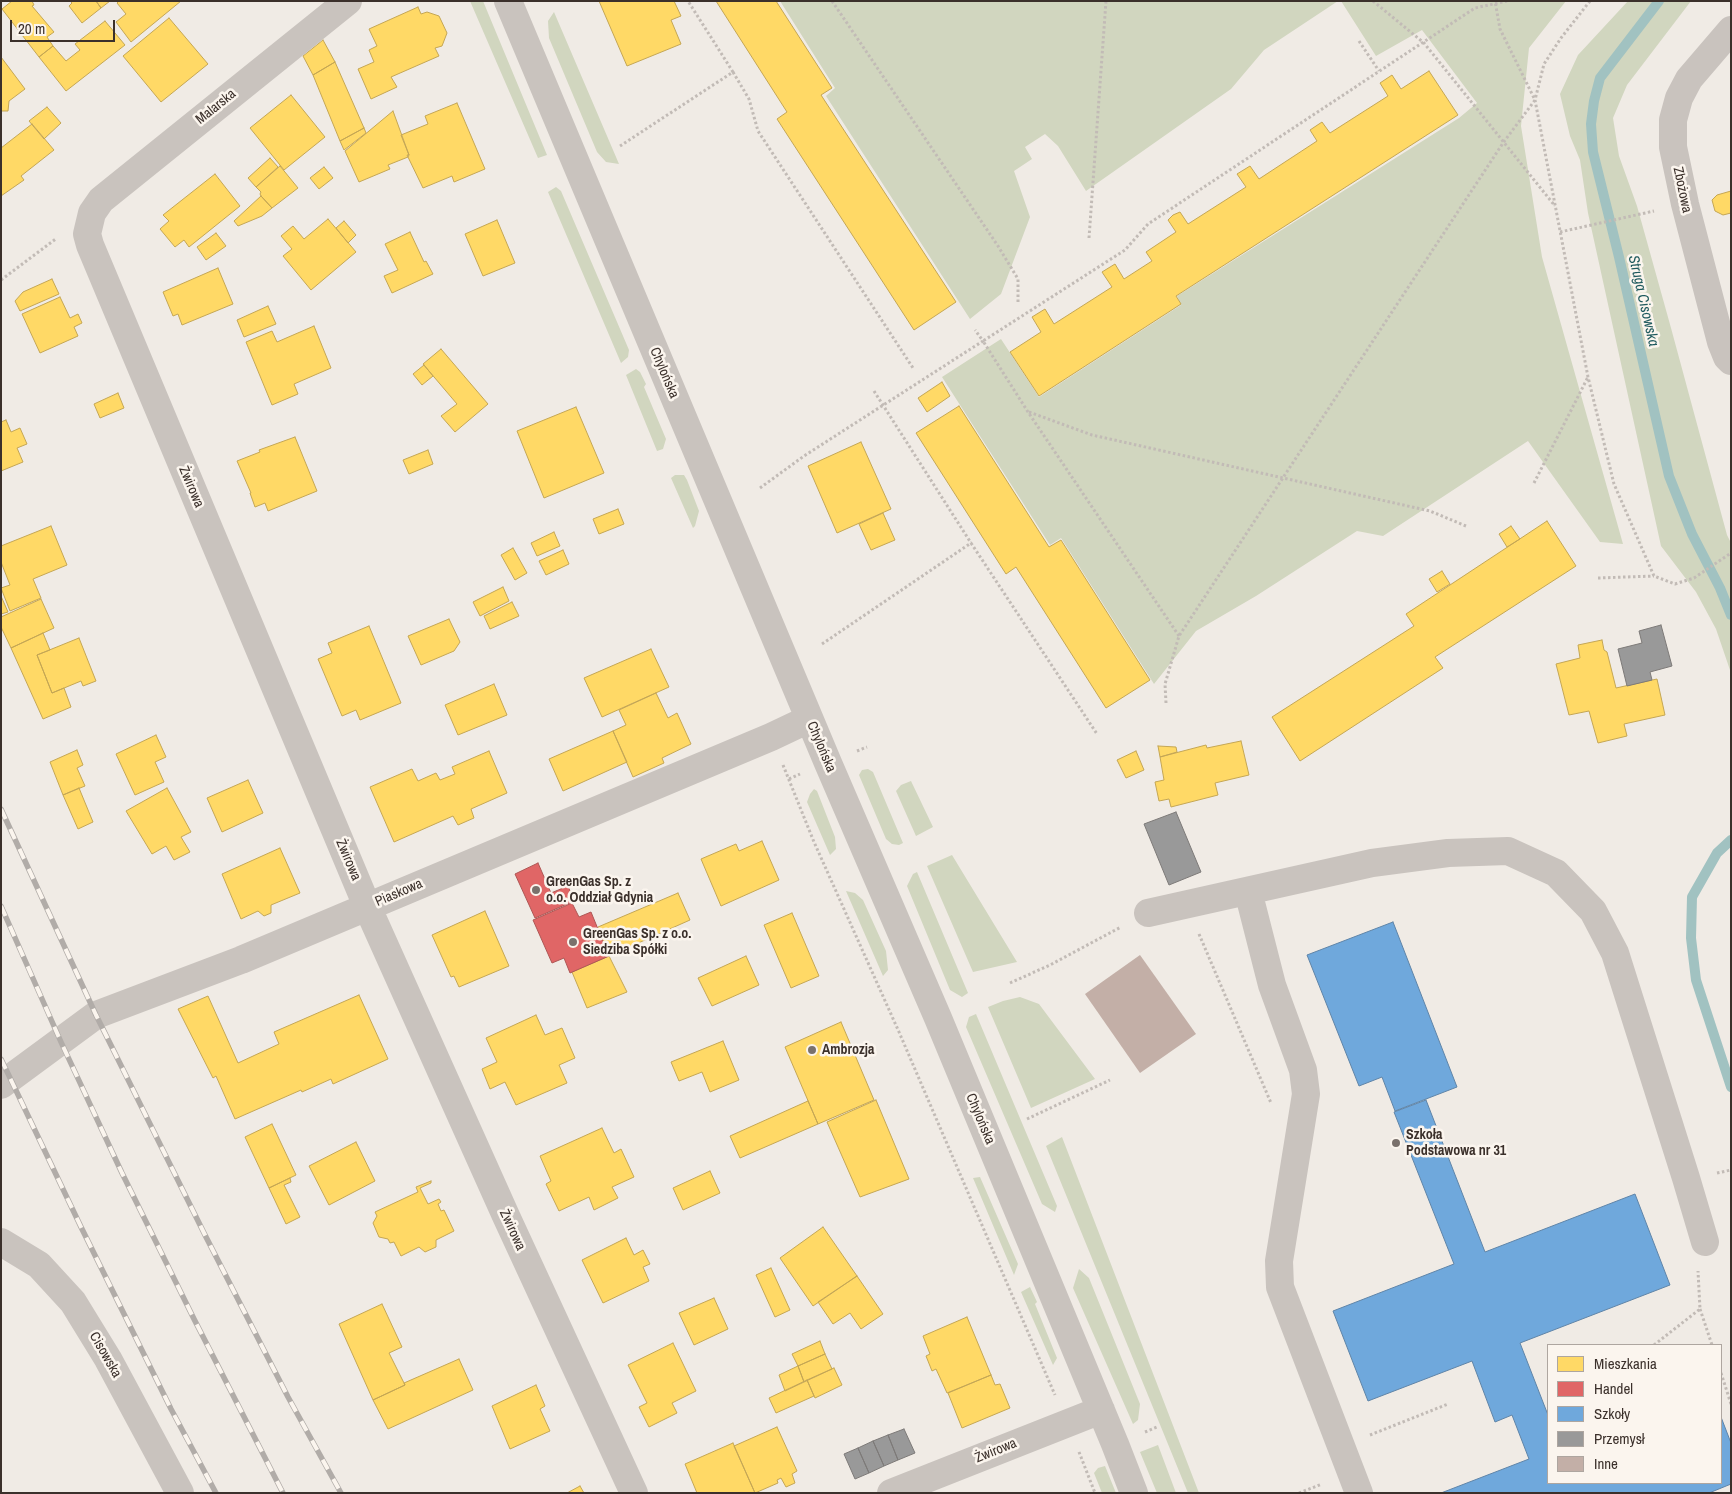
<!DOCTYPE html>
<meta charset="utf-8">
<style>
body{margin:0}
#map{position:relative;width:1732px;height:1494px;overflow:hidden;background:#f0ebe5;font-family:"Archivo Narrow",sans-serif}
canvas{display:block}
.frame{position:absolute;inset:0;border:2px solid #3b302b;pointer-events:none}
.legend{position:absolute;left:1547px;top:1344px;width:175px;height:140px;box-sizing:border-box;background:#fbf5ee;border:1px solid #aea6a0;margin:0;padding:6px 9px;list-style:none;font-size:15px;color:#3b302b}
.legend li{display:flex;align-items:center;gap:10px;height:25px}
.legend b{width:25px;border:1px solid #aea6a0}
.scale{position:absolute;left:10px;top:20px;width:105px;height:22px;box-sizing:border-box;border:2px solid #3b302b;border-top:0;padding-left:6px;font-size:15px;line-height:18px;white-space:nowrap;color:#3b302b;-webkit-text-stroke:4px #fbf5ee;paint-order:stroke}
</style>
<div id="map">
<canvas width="1732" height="1494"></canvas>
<div class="frame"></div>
<ul class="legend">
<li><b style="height:14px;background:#ffd966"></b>Mieszkania</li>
<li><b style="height:14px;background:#e06666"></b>Handel</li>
<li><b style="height:14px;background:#6fa8dc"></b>Szkoły</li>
<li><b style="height:14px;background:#999"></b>Przemysł</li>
<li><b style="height:14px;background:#c3afa7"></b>Inne</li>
</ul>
<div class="scale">20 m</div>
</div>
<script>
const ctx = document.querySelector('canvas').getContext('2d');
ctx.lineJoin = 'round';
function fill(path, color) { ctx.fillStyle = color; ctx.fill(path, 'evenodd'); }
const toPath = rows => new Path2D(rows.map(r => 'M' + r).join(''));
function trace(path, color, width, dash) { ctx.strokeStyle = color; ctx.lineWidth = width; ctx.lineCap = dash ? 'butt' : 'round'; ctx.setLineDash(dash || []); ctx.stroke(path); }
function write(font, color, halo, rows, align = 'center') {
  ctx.font = font + ' "Archivo Narrow",sans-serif'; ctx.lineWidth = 5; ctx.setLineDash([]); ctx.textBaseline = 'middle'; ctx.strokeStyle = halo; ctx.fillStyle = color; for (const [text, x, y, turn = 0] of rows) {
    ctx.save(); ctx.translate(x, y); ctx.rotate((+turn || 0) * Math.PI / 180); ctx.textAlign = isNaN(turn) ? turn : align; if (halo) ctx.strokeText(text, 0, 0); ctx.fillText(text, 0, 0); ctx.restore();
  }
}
const green = toPath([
 [470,1,483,1,547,155,538,158],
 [780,1,1338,1,1264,50,1231,89,1086,191,1058,146,1045,134,1025,147,1032,159,1014,171,1030,217,1001,294,970,319,826,96,835,88],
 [1341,1,1566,1,1529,48,1521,126,1542,257,1623,544,1600,542,1528,441,1383,536,1357,531,1256,596,1196,631,1154,684,1061,538,1050,545,942,377,1001,339,1039,397,1181,305,1177,296,1459,118,1477,103,1422,30,1376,56],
 [1628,1,1691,1,1627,85,1613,118,1619,156,1637,206,1671,328,1727,535,1731,543,1731,673,1716,629,1696,592,1661,546,1588,213,1580,160,1570,136,1560,94,1578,55],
 [554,12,619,164,606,162,597,152,549,38,548,21],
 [556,187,561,191,629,350,628,357,621,363,548,192],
 [636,369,640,372,646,384,644,387,666,439,663,449,657,451,626,375],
 [675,475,684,475,687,480,699,511,695,526,693,528,671,478],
 [868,769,873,772,903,843,899,845,892,844,886,839,859,775,862,770],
 [911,781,933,827,916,836,896,791,901,785],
 [814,789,817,791,835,837,836,849,830,855,807,802,810,794],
 [952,855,1017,962,973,972,927,866],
 [917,872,968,993,962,997,950,990,907,886,913,874],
 [846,891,855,893,863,900,886,951,888,970,883,976],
 [1020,997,1039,1004,1095,1079,1031,1108,988,1007,1003,1001],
 [976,1014,1057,1206,1055,1212,1042,1204,966,1027,969,1017],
 [1062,1137,1199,1493,1188,1493,1046,1146],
 [980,1177,1018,1264,1014,1275,973,1178],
 [1079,1269,1089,1278,1140,1404,1138,1420,1133,1424,1073,1288],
 [1030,1287,1037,1302,1035,1304,1057,1358,1053,1365,1021,1292],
 [1158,1445,1176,1493,1157,1493,1140,1452],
 [1105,1466,1116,1493,1102,1493,1094,1473,1098,1468]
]);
const homes = toPath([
 [12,1,32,1,34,5,32,6,54,32,47,37,53,46,39,57,2,9,12,1],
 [70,1,96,1,101,8,82,23,69,6,72,3,70,1],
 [96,1,110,1,101,8,96,1],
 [119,1,181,1,131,42,116,22,126,14,117,3,119,1],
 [599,1,674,1,681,16,671,20,681,44,627,66,599,1],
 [716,1,776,1,832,88,821,95,956,302,914,330,777,119,787,112,716,1],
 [418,7,421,14,427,12,439,16,447,33,442,46,435,48,439,56,391,77,397,87,371,99,358,69,374,62,369,50,377,46,369,29,418,7],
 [169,18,208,64,161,102,123,56,169,18],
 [105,21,125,45,66,91,39,57,53,46,66,61,80,50,75,44,105,21],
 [323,40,335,62,313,75,303,56,323,40],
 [1,57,25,89,9,101,8,111,1,111,1,57],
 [335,62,364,128,340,141,313,75,335,62],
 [1429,71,1458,115,1176,296,1181,304,1039,396,1010,352,1041,332,1032,317,1045,309,1054,324,1112,287,1102,272,1115,264,1124,279,1152,261,1146,252,1176,232,1168,220,1173,215,1180,212,1188,224,1246,187,1237,174,1250,166,1259,179,1317,141,1310,130,1322,122,1330,133,1388,96,1380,83,1392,75,1401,89,1429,71],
 [291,95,325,137,284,170,250,128,291,95],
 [457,103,485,169,454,182,452,176,423,188,407,155,409,155,401,135,428,124,425,116,457,103],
 [47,107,61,123,44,139,29,121,47,107],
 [393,111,409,155,408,157,388,165,390,169,359,182,345,151,393,111],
 [32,124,54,150,21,176,24,180,1,196,1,148,32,124],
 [364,128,366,133,344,150,340,141,364,128],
 [270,158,278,167,256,187,248,178,270,158],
 [280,166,298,188,272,208,261,196,260,194,261,192,256,187,280,166],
 [324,167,333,178,319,189,310,178,324,167],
 [215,174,240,206,189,247,184,240,175,247,160,229,169,221,163,215,215,174],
 [1731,191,1731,213,1723,215,1715,211,1712,200,1717,195,1731,191],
 [261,196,272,208,262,216,238,226,234,221,261,196],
 [328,219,356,252,311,290,283,256,292,249,281,236,293,226,304,239,328,219],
 [497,220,515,263,483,276,465,234,497,220],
 [344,221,356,235,348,243,336,228,344,221],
 [410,232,424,262,426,261,433,274,392,293,384,276,398,270,385,244,410,232],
 [216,233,226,246,206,260,197,247,216,233],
 [218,268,233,304,182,325,178,314,173,316,163,292,218,268],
 [52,279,59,294,20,311,15,301,23,292,52,279],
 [60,297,70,318,78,314,82,323,74,327,78,336,40,353,22,314,60,297],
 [268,306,276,324,244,337,237,320,268,306],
 [314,326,331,368,294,384,298,394,272,405,246,342,272,331,277,342,314,326],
 [441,349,488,404,455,432,441,416,457,404,423,364,441,349],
 [424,365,433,376,422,385,413,374,424,365],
 [942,382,950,396,927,412,918,398,942,382],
 [118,393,124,408,100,418,94,404,118,393],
 [959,406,1049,547,1061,540,1150,680,1106,708,1016,567,1006,574,916,433,959,406],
 [576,407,604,473,544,498,517,431,576,407],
 [6,420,11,432,20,428,27,444,17,448,23,462,1,471,1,422,6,420],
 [295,437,317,491,268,511,265,503,255,507,250,493,251,493,237,461,260,452,259,450,295,437],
 [861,442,891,509,837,533,808,466,861,442],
 [428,450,433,464,409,474,403,460,428,450],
 [618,509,624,524,599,534,593,519,618,509],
 [883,513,895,540,871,550,859,524,883,513],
 [1547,521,1576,566,1435,657,1443,668,1300,761,1272,717,1414,626,1406,614,1547,521],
 [51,526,67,565,33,579,41,598,10,611,1,588,10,585,1,562,1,546,51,526],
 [1511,526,1520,539,1507,547,1499,534,1511,526],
 [554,532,560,546,537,556,531,543,554,532],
 [513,548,527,573,515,580,501,555,513,548],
 [563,550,569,564,546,575,539,561,563,550],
 [1442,571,1450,584,1437,592,1429,579,1442,571],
 [503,587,509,601,480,616,473,602,503,587],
 [1,596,8,612,1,614,1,596],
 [41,599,54,628,11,648,1,627,1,617,41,599],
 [512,602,519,616,490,629,484,616,512,602],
 [449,619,460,642,454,651,421,665,408,636,449,619],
 [369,626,401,703,360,720,356,710,342,716,318,659,332,653,328,643,369,626],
 [43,633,50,650,37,655,52,693,64,688,71,707,43,719,11,648,43,633],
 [79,638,96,681,83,686,81,681,52,693,37,655,79,638],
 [1602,640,1604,650,1607,652,1616,688,1657,679,1665,715,1624,724,1627,736,1598,743,1589,711,1569,715,1556,664,1580,658,1578,645,1602,640],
 [651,649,669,687,602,717,584,678,651,649],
 [494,684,507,715,458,735,445,705,494,684],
 [656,693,668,718,677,713,691,744,662,758,664,763,633,777,613,731,626,725,619,710,656,693],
 [613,731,627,762,563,791,549,759,613,731],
 [156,735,166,757,155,762,164,782,135,795,116,754,156,735],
 [1241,741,1249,775,1215,783,1218,795,1171,807,1169,799,1159,801,1155,782,1164,780,1160,757,1206,745,1207,748,1241,741],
 [1158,746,1176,747,1177,752,1160,757,1158,746],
 [77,750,83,765,77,768,85,786,63,795,50,762,77,750],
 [489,751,507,793,471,809,474,818,458,825,453,816,394,842,370,787,412,769,418,781,436,773,440,780,455,774,452,767,489,751],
 [1136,751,1144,770,1126,778,1117,760,1136,751],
 [248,780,263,813,222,832,207,798,248,780],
 [79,788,93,822,78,829,63,795,79,788],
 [167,788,191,832,181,837,190,852,174,860,166,846,152,854,126,811,167,788],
 [762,841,779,880,721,906,701,859,736,844,739,851,762,841],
 [280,848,300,893,271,905,271,913,264,916,258,911,241,919,222,874,280,848],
 [678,893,690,920,609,956,598,927,678,893],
 [485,911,509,966,459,987,454,976,451,977,432,935,485,911],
 [792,913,819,976,791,988,764,925,792,913],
 [609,956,627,992,587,1008,572,972,609,956],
 [746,956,759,985,712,1006,698,978,746,956],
 [359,995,388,1059,333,1084,331,1079,302,1092,301,1090,235,1119,216,1076,213,1078,178,1009,208,996,238,1063,279,1044,274,1032,359,995],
 [536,1015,545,1035,562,1028,575,1058,559,1065,567,1083,516,1105,505,1082,490,1089,482,1069,497,1062,486,1038,536,1015],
 [841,1022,874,1100,818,1124,785,1047,841,1022],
 [723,1041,739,1080,710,1092,702,1072,679,1081,671,1062,723,1041],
 [876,1100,909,1179,860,1197,827,1122,876,1100],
 [808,1101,818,1124,740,1158,730,1136,808,1101],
 [272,1124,296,1175,269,1188,245,1137,272,1124],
 [602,1128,614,1153,621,1149,634,1177,612,1187,618,1198,594,1210,589,1197,559,1211,546,1184,551,1181,540,1156,602,1128],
 [356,1142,375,1181,329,1205,309,1166,356,1142],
 [710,1171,720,1193,683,1210,673,1188,710,1171],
 [290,1178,291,1182,284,1185,300,1217,286,1224,269,1188,290,1178],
 [431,1181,431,1183,420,1188,428,1204,439,1199,441,1202,438,1204,441,1211,444,1210,454,1231,436,1240,436,1247,425,1252,419,1247,401,1256,394,1242,390,1243,388,1239,379,1237,373,1223,377,1216,375,1212,418,1192,416,1187,431,1181],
 [823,1227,857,1276,813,1306,780,1258,823,1227],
 [626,1238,634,1255,643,1250,650,1264,643,1267,649,1281,603,1303,582,1260,626,1238],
 [771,1268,790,1310,775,1317,756,1275,771,1268],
 [857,1276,883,1314,861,1329,850,1313,833,1324,818,1302,857,1276],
 [714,1298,728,1329,694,1345,679,1313,714,1298],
 [382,1304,402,1347,389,1353,405,1385,373,1400,339,1324,382,1304],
 [967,1317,991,1375,947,1393,936,1369,932,1371,926,1356,930,1354,923,1336,967,1317],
 [820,1341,825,1354,798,1366,792,1354,820,1341],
 [673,1343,696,1391,672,1403,677,1413,649,1427,639,1407,647,1403,628,1365,673,1343],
 [825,1354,832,1369,804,1382,798,1366,825,1354],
 [459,1359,473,1390,388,1429,373,1400,405,1385,404,1383,459,1359],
 [798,1366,804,1382,785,1391,779,1375,798,1366],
 [834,1368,842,1385,815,1398,807,1380,834,1368],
 [991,1375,995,1385,1000,1384,1010,1408,962,1428,948,1393,991,1375],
 [807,1380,814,1396,776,1413,769,1398,807,1380],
 [536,1385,545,1406,540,1409,550,1431,510,1449,492,1406,536,1385],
 [777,1427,797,1471,792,1474,795,1483,786,1487,781,1478,777,1480,778,1483,755,1493,734,1446,777,1427],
 [733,1443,755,1493,697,1493,685,1464,733,1443],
 [580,1486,584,1493,567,1493,580,1486]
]);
const shops = toPath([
 [538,863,551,893,568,886,574,901,535,918,515,874,538,863],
 [572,903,579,917,591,912,609,956,570,973,564,958,552,963,533,920,572,903]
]);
const schools = toPath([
 [1393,922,1457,1087,1395,1111,1382,1077,1359,1086,1307,955,1393,922],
 [1426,1100,1485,1252,1635,1194,1670,1285,1520,1343,1548,1415,1548,1483,1721,1483,1721,1417,1731,1443,1731,1484,1709,1493,1441,1493,1529,1459,1512,1415,1495,1422,1472,1361,1368,1401,1333,1311,1454,1264,1394,1112,1426,1100]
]);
const industry = toPath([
 [1661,625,1672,666,1650,672,1652,680,1627,686,1618,649,1642,643,1639,631,1661,625],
 [1176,812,1201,872,1169,885,1144,824,1176,812],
 [904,1429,915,1453,898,1460,888,1435,904,1429],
 [888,1435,898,1460,884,1466,873,1441,888,1435],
 [873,1441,884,1466,869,1473,858,1448,873,1441],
 [858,1448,869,1473,855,1479,844,1454,858,1448]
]);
const stream = toPath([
 [1659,1,1600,78,1594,101,1591,124,1593,152,1619,257,1669,476,1692,534,1720,588,1731,615],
 [1731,840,1717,853,1692,897,1691,938,1696,980,1731,1087]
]);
const building = toPath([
 [1140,955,1196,1034,1140,1073,1085,994]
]);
const path = toPath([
 [832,1,998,246,1018,279,1018,303],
 [1373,1,1424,43,1555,206],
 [1590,1,1561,38,1544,64,1535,100,1588,377,1614,484,1654,576,1675,584,1694,578,1731,553],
 [1359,41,1379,71],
 [733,72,749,99,758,131,913,368],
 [620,146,733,72,688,1],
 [1560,232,1654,211],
 [1089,238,1106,1],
 [1,280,57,238],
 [874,391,971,543],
 [1029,412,1092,435,1430,511,1466,526],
 [1534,483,1588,377],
 [760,488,804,456,983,341,975,330],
 [1598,578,1654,576],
 [1179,636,1028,412,983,341,1125,250,1148,224,1475,8,1507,1],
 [822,644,971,543,1097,734],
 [1166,703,1165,684,1179,636,1503,143,1535,100,1500,29,1495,1],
 [857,751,867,747],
 [783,765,814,842,899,1032,1055,1395],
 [789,779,800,774],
 [1199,934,1271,1103],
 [1010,983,1050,965,1121,927],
 [1027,1119,1110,1080],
 [1717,1173,1731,1170],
 [1700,1309,1712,1345],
 [1654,1345,1700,1309,1698,1271],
 [1721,1373,1731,1404],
 [1145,1432,1157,1427],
 [1370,1435,1448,1404],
 [1079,1452,1095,1493],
 [1299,1493,1322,1484]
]);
const minor = toPath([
 [348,1,101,200,92,213,87,234,90,245,367,906,506,1216,634,1493],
 [508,1,828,763,938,1018,1115,1444,1134,1493],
 [1731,30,1689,79,1679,98,1673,120,1673,147,1685,204,1721,342,1727,357,1731,361],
 [1248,891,1272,985,1303,1070,1306,1094,1279,1261,1280,1287,1359,1493],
 [1148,913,1372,863,1448,853,1508,851,1556,873,1593,911,1615,953,1686,1178,1705,1242],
 [1,1085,96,1015,241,960,771,737,809,719],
 [1,1242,39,1265,73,1302,108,1359,180,1493],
 [891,1493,1101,1410]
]);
const rail = toPath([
 [1,809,96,1015,205,1235,288,1397,341,1493],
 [1,906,61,1042,122,1173,194,1319,283,1493],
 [1,1059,81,1227,171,1409,216,1493]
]);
const markers = [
 [536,890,5,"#7a716c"],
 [573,942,5,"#7a716c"],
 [812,1050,5,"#7a716c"],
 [1396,1143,5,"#7a716c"]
];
const streetNames = [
 ["Malarska",216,107,-39],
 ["Zbożowa",1682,190,78],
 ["Chylońska",664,373,67],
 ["Żwirowa",191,487,67],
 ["Chylońska",821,747,67],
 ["Żwirowa",348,860,67],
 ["Piaskowa",399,893,-23],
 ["Chylońska",980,1119,67],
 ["Żwirowa",512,1230,65],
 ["Cisowska",105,1355,60],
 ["Żwirowa",996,1451,-22]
];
const poiNames = [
 ["GreenGas Sp. z",546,882],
 ["o.o. Oddział Gdynia",546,898],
 ["GreenGas Sp. z o.o.",583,934],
 ["Siedziba Spółki",583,950],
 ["Ambrozja",822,1050],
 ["Szkoła",1406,1135],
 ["Podstawowa nr 31",1406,1151]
];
const waterNames = [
 ["Struga Cisowska",1643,301,77]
];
fill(green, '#d1d6bf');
fill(homes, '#ffd966');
trace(homes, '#c4a654', 1);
fill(shops, '#e06666');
trace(shops, '#ae5654', 1);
fill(schools, '#6fa8dc');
trace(schools, '#5f84a7', 1);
fill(industry, '#999');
trace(industry, '#7d7a78', 1);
trace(stream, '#a1c2c1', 10);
fill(building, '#c3afa7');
trace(path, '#c2bbb6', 3, [2.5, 2.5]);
trace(minor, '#c9c3be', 28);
trace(rail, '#b1aca8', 5.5);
trace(rail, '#fbf5ee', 4, [11]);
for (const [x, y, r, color] of markers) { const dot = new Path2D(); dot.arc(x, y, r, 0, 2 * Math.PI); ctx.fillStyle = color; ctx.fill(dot); trace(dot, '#fbf5ee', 2); }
write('14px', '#3b302b', '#fbf5ee', streetNames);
write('bold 14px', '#3b302b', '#fbf5ee', poiNames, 'left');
write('italic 15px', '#1f5a5e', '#fbf5ee', waterNames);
</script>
